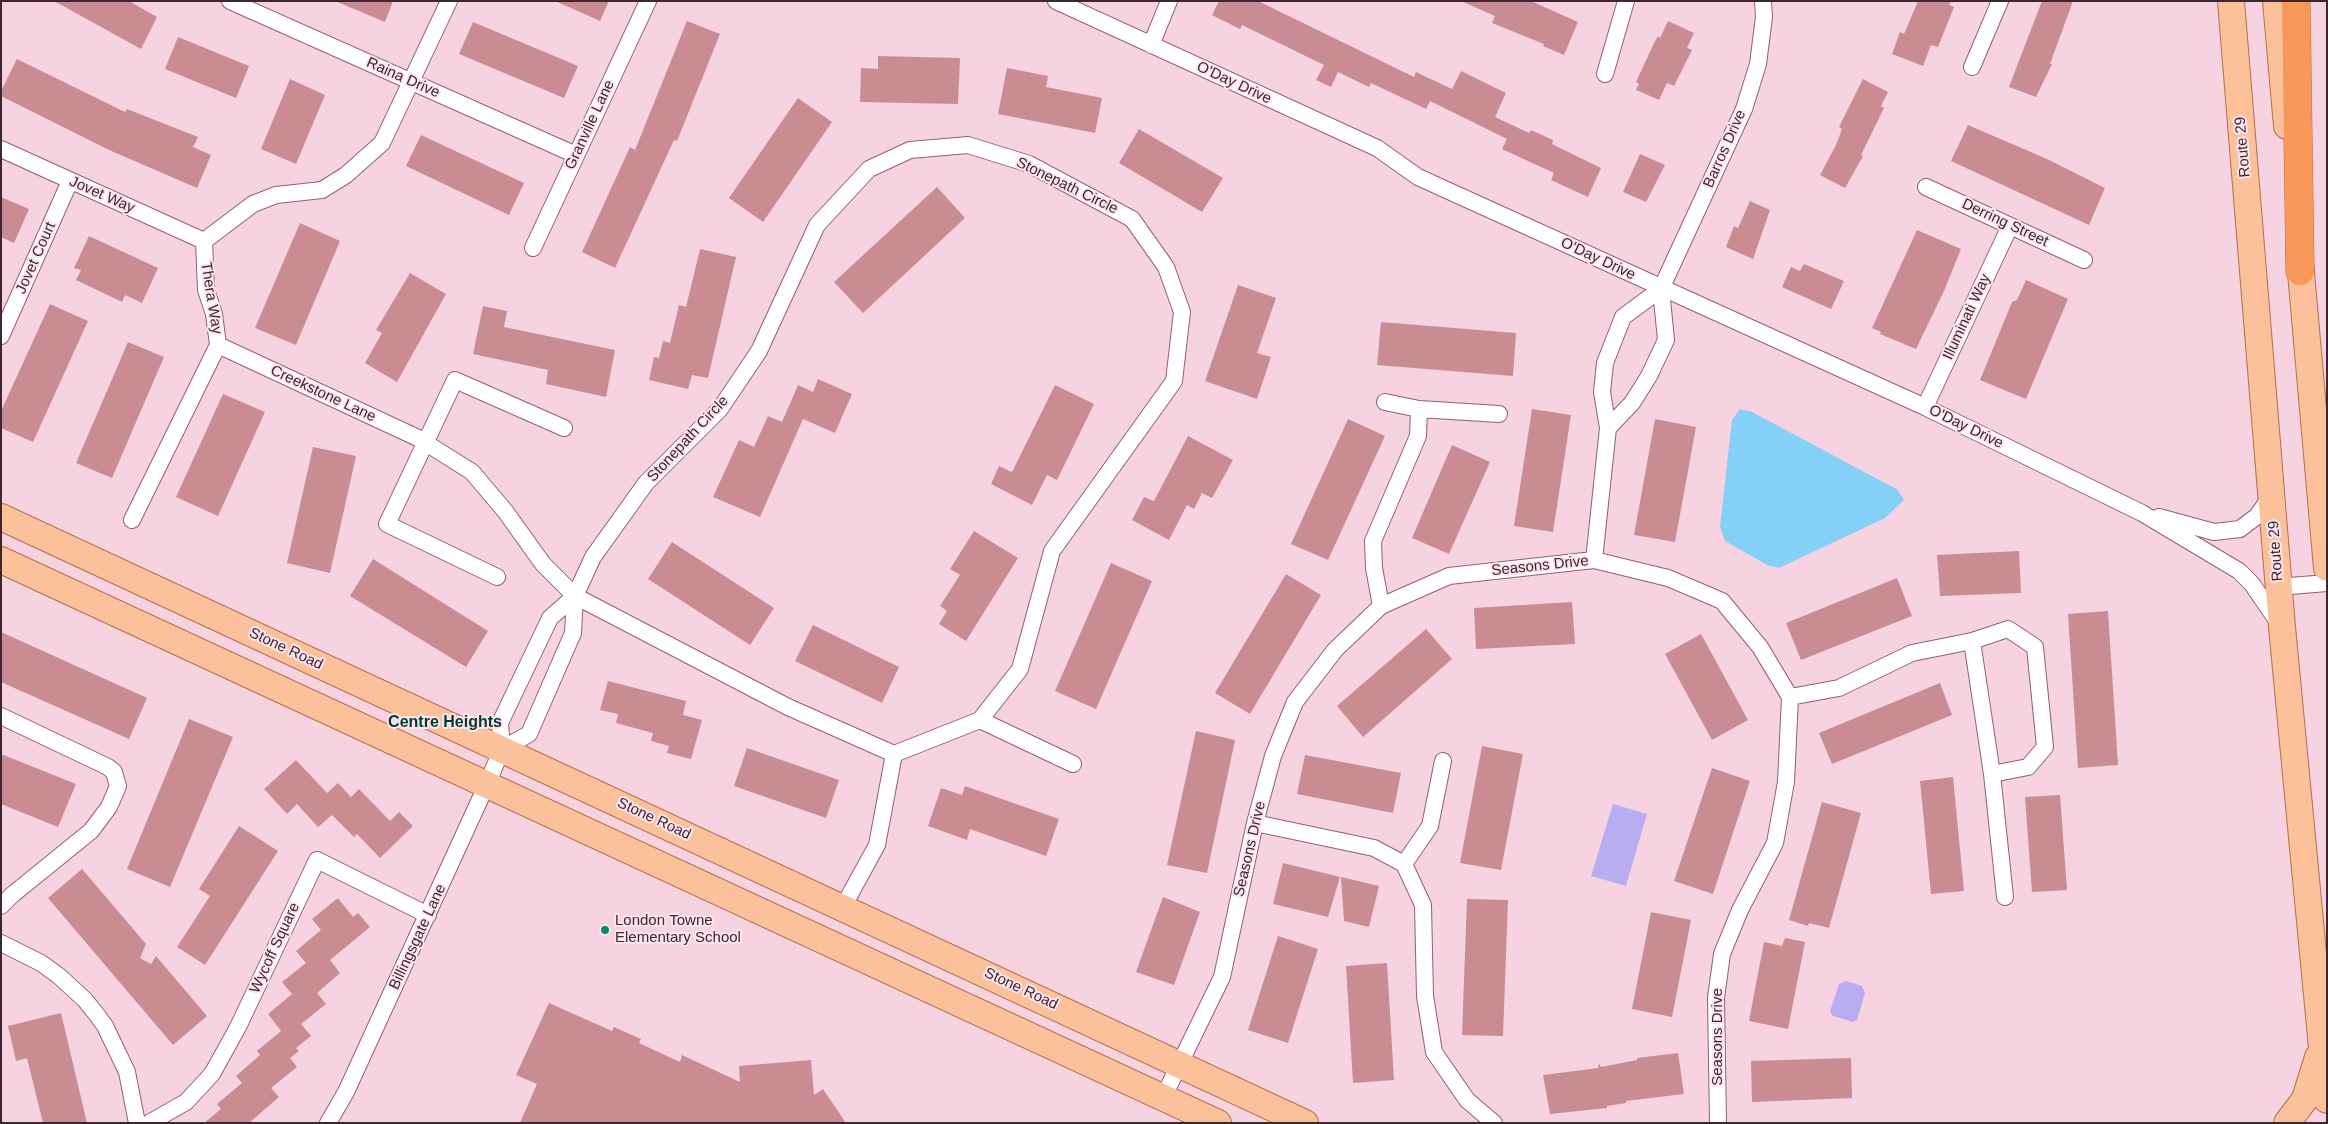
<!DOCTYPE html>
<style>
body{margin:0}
#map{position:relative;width:2328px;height:1124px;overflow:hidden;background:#f7d3e1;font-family:Arial,sans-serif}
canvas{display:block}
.frame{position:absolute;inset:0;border:2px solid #3d262f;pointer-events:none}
</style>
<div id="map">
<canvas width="2328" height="1124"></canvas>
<div class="frame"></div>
</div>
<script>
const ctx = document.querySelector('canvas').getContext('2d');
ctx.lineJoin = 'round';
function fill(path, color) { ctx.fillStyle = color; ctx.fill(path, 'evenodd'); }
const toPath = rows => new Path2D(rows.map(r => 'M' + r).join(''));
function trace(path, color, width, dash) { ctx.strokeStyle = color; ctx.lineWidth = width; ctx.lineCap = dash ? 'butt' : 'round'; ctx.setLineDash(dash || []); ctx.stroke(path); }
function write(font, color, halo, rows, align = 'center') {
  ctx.font = font + ' Arial,sans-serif'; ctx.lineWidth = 4; ctx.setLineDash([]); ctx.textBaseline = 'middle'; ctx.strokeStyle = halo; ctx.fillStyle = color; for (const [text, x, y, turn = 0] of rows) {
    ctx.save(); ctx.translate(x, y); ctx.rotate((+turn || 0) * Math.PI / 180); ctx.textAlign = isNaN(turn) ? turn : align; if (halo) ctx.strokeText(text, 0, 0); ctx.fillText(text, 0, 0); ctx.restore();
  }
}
const green = toPath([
 [1613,804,1647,814,1626,886,1591,876],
 [1846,981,1862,986,1865,993,1857,1020,1853,1022,1833,1016,1830,1011,1839,984]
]);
const water = toPath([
 [1740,409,1752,412,1898,490,1904,500,1885,518,1779,568,1767,565,1725,541,1720,527,1732,420]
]);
const building = toPath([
 [54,1,129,1,157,17,141,49],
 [335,1,393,1,385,22],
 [555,1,609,1,600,21],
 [1219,1,1258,1,1414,77,1416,72,1452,89,1461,71,1506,93,1495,117,1529,133,1531,130,1553,140,1552,144,1601,168,1588,197,1551,180,1554,173,1502,149,1507,139,1430,101,1426,109,1371,83,1369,87,1338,72,1331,87,1316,80,1324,65,1242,25,1240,29,1212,15],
 [1461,1,1531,1,1578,22,1564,55,1543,46,1544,44,1492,23,1495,16],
 [1918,1,1951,1,1949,5,1954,7,1938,47,1931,45,1923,66,1892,54,1900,32,1904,34],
 [2042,1,2073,1,2050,64,2052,64,2036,97,2009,87],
 [687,21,720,34,677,141,674,140,615,268,582,252,630,147,635,150],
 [1668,21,1694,33,1687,48,1692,50,1674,86,1667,83,1659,100,1636,90,1639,84,1636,82,1654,43,1658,36,1660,38],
 [473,22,578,66,564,98,459,54],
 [178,37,249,66,236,98,165,69],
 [878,56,960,58,958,104,860,102,861,68,878,69],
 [17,59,125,112,127,109,198,137,193,147,211,155,197,188,109,150,1,96,1,91],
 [1007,68,1048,76,1046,87,1102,98,1095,133,998,114],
 [290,79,325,95,296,164,261,149],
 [1863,79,1888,92,1881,106,1884,108,1861,155,1863,156,1845,188,1820,175,1836,145,1842,129,1839,127],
 [798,98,832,122,763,222,729,198],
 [1968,125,2047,159,2105,188,2089,225,1951,161],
 [1139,129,1223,178,1202,212,1119,163],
 [421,135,524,183,509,215,406,166],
 [1640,154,1665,165,1646,202,1623,192],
 [937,187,965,218,863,313,834,282],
 [1,197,29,209,14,243,1,237],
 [1750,201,1770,210,1753,259,1726,247,1734,226,1738,228],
 [300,223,340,241,296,345,255,328],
 [1917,230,1961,249,1944,291,1916,349,1880,334,1881,332,1872,328],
 [89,236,158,268,142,303,125,295,122,302,76,280,81,270,74,268],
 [700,249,736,257,708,378,692,375,688,389,649,380,654,357,659,358,663,341,670,343,679,305,686,307],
 [1804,264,1844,281,1831,309,1782,287,1791,267,1800,271],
 [410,273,446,294,397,382,365,363,382,333,376,330],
 [2026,280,2068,299,2026,399,1980,380,2012,302,2017,300],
 [1238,285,1276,298,1257,353,1271,357,1257,399,1205,381],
 [50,304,88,321,33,442,1,428,1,411],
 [483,306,507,311,504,327,615,350,606,397,546,384,548,370,473,354],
 [1381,322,1516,333,1513,376,1377,365],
 [128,342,164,357,112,478,76,463],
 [818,379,852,394,835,433,803,419,760,517,713,497,739,440,754,447,768,416,782,422,798,385,813,392],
 [1055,385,1094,404,1057,480,1047,475,1032,505,991,484,999,466,1012,472],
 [223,394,265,412,218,516,176,497],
 [1532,409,1571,415,1553,532,1514,526],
 [1348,419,1385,436,1328,560,1291,544],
 [1655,419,1696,427,1675,542,1634,535],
 [1188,436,1233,460,1212,498,1202,493,1194,509,1187,505,1169,540,1132,520,1144,497,1154,501],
 [1452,445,1490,462,1449,554,1412,538],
 [313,447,356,456,330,573,287,563],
 [974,531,1018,558,966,641,939,624,947,611,940,606,960,575,950,569],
 [672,542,774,608,750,645,648,579],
 [2019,551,2021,593,1940,596,1937,555],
 [373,559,488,631,466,667,350,596],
 [1111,563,1152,581,1096,709,1055,691],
 [1286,574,1321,595,1250,714,1215,693],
 [1897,578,1912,616,1801,660,1786,623],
 [1572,602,1575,644,1476,649,1474,608],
 [2108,611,2118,765,2078,768,2068,614],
 [813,625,899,667,882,703,795,661],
 [1426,629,1452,659,1363,737,1337,706],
 [1,632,147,698,129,739,1,682],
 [1701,634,1748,720,1712,740,1665,654],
 [608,681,686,701,683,715,702,720,691,759,667,753,669,746,651,741,653,733,616,723,618,714,600,710],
 [1940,683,1952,715,1832,764,1819,733],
 [189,719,233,737,170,887,127,869],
 [1196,731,1235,740,1207,873,1167,865],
 [1482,746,1523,754,1501,870,1460,863],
 [747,748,839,780,826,818,734,786],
 [1,754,76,784,58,827,1,804],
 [1305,755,1401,773,1393,813,1297,794],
 [296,760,327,793,338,783,351,797,359,789,390,821,399,812,413,826,380,858,357,834,354,837,332,815,318,827,297,804,287,814,264,789],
 [1712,768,1750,781,1713,894,1674,881],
 [1953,777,1964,891,1931,894,1920,781],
 [965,786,1059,819,1046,856,970,829,967,840,928,826,941,788,962,795],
 [2060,795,2067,890,2032,892,2025,797],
 [1822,802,1861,813,1829,928,1809,923,1808,926,1789,920],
 [239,826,278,851,205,965,177,947,210,896,199,889],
 [1283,863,1340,877,1328,917,1273,904],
 [82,869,146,944,140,958,151,964,156,956,207,1016,173,1045,48,898],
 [1341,877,1379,886,1369,927,1344,921],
 [1163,897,1200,912,1174,985,1136,972],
 [338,898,353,917,358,913,370,927,330,960,340,973,317,993,326,1004,301,1024,311,1036,296,1048,299,1051,290,1058,297,1067,271,1088,279,1097,249,1123,204,1123,221,1109,217,1104,242,1083,236,1076,260,1055,257,1051,281,1031,268,1014,292,994,282,982,306,963,296,951,321,930,312,919],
 [1467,899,1508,900,1503,1036,1462,1035],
 [1651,912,1691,920,1672,1017,1632,1009],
 [1278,936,1318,949,1288,1043,1248,1030],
 [1785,938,1805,942,1788,1029,1749,1021,1764,942,1782,946],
 [1387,963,1394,1080,1353,1083,1346,966],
 [549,1003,612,1031,614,1027,641,1039,639,1043,680,1062,682,1055,740,1082,739,1066,811,1060,814,1095,823,1089,846,1123,520,1123,537,1084,516,1075],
 [61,1013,87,1123,43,1123,27,1058,16,1061,8,1026],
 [1678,1053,1684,1094,1626,1101,1626,1103,1607,1106,1607,1108,1550,1114,1543,1075,1598,1068,1599,1063,1601,1067,1637,1060,1637,1058],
 [1851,1058,1852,1098,1752,1102,1751,1061]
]);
const minor = toPath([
 [230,1,576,155],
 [1056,1,1377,148,1418,177,1925,407,2142,513,2239,571,2252,584,2280,625],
 [1151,45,1169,1],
 [1972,67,2000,1],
 [1605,74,1626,1],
 [1,149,204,241],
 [1926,187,2084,260],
 [204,241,253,204,276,195,322,190,346,175,382,143,449,1],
 [533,248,648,1],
 [1,336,70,181],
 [218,345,418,438,472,472,505,511,543,564,575,596,788,707,894,754,980,720,1020,669,1052,551,1174,381,1182,312,1166,267,1132,219,1029,164,968,145,910,150,869,169,817,225,759,351,720,409,646,483,593,557,575,596,573,633,529,734,502,749],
 [1385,402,1419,409,1499,414],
 [1925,407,2010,226],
 [1608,428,1632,403,1649,376,1666,340,1661,289],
 [2159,517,2214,532,2240,529,2257,516,2269,499,2270,494],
 [132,520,218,345,214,314,206,290,204,241],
 [1594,560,1608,428,1602,392,1605,363,1623,317,1661,289,1744,109,1758,64,1764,17,1763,1],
 [497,577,387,524,455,380,564,428],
 [2278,587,2327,583],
 [1381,606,1374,568,1373,541,1418,436,1419,409],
 [1790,697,1839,688,1912,653,1972,641],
 [1,716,108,767,114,772,118,786,109,807,91,831,12,895,1,906],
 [980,720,1073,764],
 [1992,774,2028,767,2045,747,2035,647,2008,629,1972,641,1992,774,2005,897],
 [1255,823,1374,848,1404,864,1423,905,1425,996,1434,1052,1467,1100,1494,1123],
 [1404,864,1430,826,1443,761],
 [843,907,877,845,894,754],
 [1,943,41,963,59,976,85,1000,97,1015,105,1026,127,1072,137,1123],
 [1163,1098,1222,977,1255,823,1273,756,1295,702,1335,650,1381,606,1449,576,1594,560,1668,578,1722,601,1760,647,1790,697,1786,782,1775,843,1740,910,1722,954,1716,998,1718,1123],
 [149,1123,186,1102,212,1074,238,1027,317,860,428,915],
 [328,1123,346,1092,487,784,502,749,500,723,550,618,575,596]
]);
const primary = toPath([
 [2231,1,2282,627,2327,1100],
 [2276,1,2287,126],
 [2299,250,2327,568],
 [1,517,1305,1123],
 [1,560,1218,1123],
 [2287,1123,2305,1099,2318,1057]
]);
const motorway = toPath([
 [2296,1,2300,271]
]);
const markers = [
 [605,930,5,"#00896e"]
];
const streetNames = [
 ["Raina Drive",403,78,24],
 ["O'Day Drive",1234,83,25],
 ["Granville Lane",590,125,-65],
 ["Route 29",2243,147,-95],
 ["Barros Drive",1725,149,-66],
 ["Stonepath Circle",1067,186,26],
 ["Jovet Way",102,195,24],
 ["Derring Street",2005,223,25],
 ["Jovet Court",36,258,-66],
 ["O'Day Drive",1598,259,25],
 ["Thera Way",211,298,81],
 ["Illuminati Way",1967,317,-65],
 ["Creekstone Lane",323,394,25],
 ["O'Day Drive",1966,427,26],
 ["Stonepath Circle",688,439,-47],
 ["Route 29",2276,551,-94],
 ["Seasons Drive",1540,566,-6],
 ["Stone Road",286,649,25],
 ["Stone Road",654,819,25],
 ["Seasons Drive",1250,849,-77],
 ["Billingsgate Lane",418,937,-65],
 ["Wycoff Square",275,948,-65],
 ["Stone Road",1021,989,25],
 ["Seasons Drive",1718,1037,-90]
];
const poiNames = [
 ["London Towne",615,921],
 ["Elementary School",615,938]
];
const neighbourhoodNames = [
 ["Centre Heights",445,723]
];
fill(green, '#b9acf1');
fill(water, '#85d0f7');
fill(building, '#c98c92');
trace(minor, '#935e75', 18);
trace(primary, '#b66f4a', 28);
trace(motorway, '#b66f4a', 29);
trace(minor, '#fff', 16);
trace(primary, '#fac19b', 26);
trace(motorway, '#f79758', 28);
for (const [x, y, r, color] of markers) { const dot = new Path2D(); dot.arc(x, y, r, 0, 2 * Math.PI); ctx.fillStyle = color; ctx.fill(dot); trace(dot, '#fde4ed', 2); }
write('15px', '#3d262f', '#fde4ed', streetNames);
write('15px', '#3d262f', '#fde4ed', poiNames, 'left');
write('bold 16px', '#023c2f', '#fde4ed', neighbourhoodNames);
</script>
